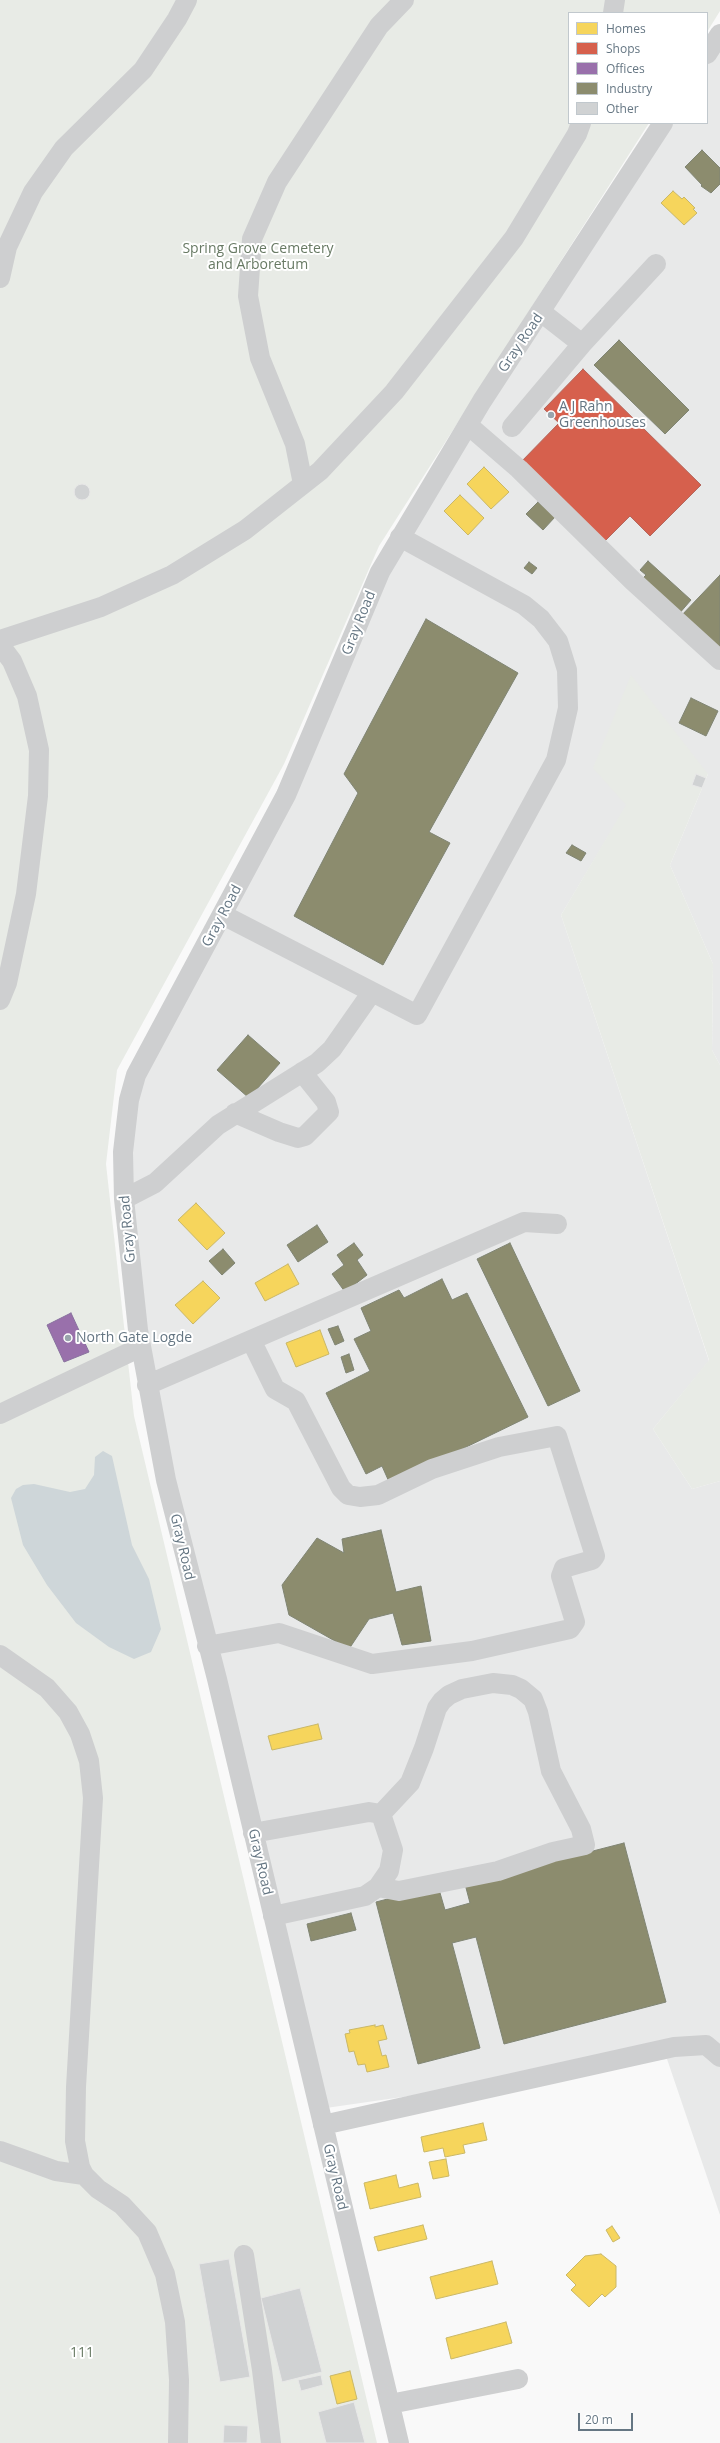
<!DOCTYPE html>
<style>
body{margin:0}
#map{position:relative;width:720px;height:2443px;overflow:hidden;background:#f9f9f9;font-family:"Open Sans",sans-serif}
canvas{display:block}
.legend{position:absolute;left:568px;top:12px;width:140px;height:112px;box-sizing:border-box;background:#fff;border:1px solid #c1c8cd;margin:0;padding:5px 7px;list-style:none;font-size:12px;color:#657683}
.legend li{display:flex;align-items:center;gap:8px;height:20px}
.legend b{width:20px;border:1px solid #c1c8cd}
.scale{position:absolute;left:578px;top:2413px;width:55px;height:18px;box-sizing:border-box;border:2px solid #657683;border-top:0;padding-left:5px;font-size:12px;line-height:14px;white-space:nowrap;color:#657683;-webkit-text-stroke:3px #fff;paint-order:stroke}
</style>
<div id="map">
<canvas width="720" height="2443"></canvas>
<ul class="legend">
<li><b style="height:11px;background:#f6d55c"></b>Homes</li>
<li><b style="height:11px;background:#d6604d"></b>Shops</li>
<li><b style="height:11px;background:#9970ab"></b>Offices</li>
<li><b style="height:11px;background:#8c8c6e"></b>Industry</li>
<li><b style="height:11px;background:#d0d2d3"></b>Other</li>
</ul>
<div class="scale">20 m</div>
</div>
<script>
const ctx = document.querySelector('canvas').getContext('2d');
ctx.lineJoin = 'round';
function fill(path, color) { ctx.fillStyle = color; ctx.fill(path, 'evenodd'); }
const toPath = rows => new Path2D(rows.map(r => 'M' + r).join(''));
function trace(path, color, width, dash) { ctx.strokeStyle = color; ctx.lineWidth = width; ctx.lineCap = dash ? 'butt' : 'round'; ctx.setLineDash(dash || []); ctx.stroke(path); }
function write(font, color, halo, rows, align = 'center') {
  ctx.font = font + ' "Open Sans",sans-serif'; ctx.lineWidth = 4; ctx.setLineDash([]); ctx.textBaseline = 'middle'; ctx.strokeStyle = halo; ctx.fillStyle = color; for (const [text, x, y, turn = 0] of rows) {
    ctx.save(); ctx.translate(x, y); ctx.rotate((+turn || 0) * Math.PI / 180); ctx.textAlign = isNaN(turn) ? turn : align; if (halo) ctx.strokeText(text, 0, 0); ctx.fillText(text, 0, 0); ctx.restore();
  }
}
const built = toPath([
 [720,34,720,1065,712,1050,713,964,670,865,708,774,627,805,561,915,709,1361,653,1429,692,1489,720,1481,720,2215,667,2059,319,2109,141,1347,129,1100,186,984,380,572,663,123,707,123,707,54]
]);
const green = toPath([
 [0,0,720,0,720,11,707,32,707,13,569,13,569,123,649,123,379,546,284,764,117,1070,106,1164,134,1416,377,2443,0,2443],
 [631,675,708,774,670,865,713,964,712,1050,720,1065,720,1481,692,1489,653,1429,709,1360,561,915,626,805,593,768]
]);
const water = toPath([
 [103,1451,112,1456,132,1545,149,1579,161,1629,151,1652,134,1659,109,1647,76,1623,47,1585,23,1545,11,1498,16,1489,23,1485,34,1484,70,1492,85,1489,94,1475,95,1457]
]);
const homes = toPath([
 [673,191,682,199,684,197,695,208,693,209,697,213,684,225,661,203,673,191],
 [484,467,509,492,491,509,467,484,484,467],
 [460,495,484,518,468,535,444,511,460,495],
 [196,1203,225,1233,207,1250,178,1220,196,1203],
 [288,1264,299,1284,265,1301,255,1283,288,1264],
 [203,1281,220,1298,193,1324,175,1305,203,1281],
 [320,1330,329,1354,296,1367,286,1343,320,1330],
 [318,1724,322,1739,272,1750,268,1736,318,1724],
 [375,2025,375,2027,383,2025,387,2039,378,2041,382,2056,386,2055,389,2067,367,2072,365,2064,358,2065,354,2051,349,2052,345,2034,350,2033,349,2030,375,2025],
 [483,2123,487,2140,463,2145,465,2153,445,2157,443,2148,424,2152,421,2137,483,2123],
 [446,2159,449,2176,433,2179,429,2162,446,2159],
 [396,2175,399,2188,418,2183,421,2197,370,2209,364,2183,396,2175],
 [423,2225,427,2239,378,2251,374,2237,423,2225],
 [612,2226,620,2238,613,2242,606,2230,612,2226],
 [601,2254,616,2266,616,2287,605,2297,602,2294,589,2307,571,2290,576,2285,566,2275,585,2256,601,2254],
 [492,2261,498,2284,436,2299,430,2277,492,2261],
 [506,2322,512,2343,451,2359,446,2338,506,2322],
 [350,2371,357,2399,337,2404,330,2376,350,2371]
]);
const shops = toPath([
 [583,369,701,485,650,536,630,516,602,544,520,463,559,423,544,409,583,369]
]);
const offices = toPath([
 [71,1313,89,1352,64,1362,47,1325,71,1313]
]);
const industry = toPath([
 [702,150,720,168,720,184,711,193,701,186,702,185,685,167,702,150],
 [619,340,689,410,665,434,594,365,619,340],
 [538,502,555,517,543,530,526,514,538,502],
 [648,561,691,600,678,615,640,581,646,575,640,570,648,561],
 [529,562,537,568,532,574,524,568,529,562],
 [720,575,720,654,680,617,720,575],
 [426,619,518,673,429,832,450,843,383,965,294,916,358,793,344,774,426,619],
 [691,698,718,711,706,736,679,723,691,698],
 [572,845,586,853,581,861,566,853,572,845],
 [248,1035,280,1063,249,1098,217,1070,248,1035],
 [317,1225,328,1242,298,1262,287,1245,317,1225],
 [354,1243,363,1255,357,1260,367,1275,345,1292,332,1274,344,1265,337,1255,354,1243],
 [510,1243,580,1391,548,1406,477,1259,510,1243],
 [223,1249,235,1263,222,1275,209,1261,223,1249],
 [442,1279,452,1300,467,1293,528,1417,390,1484,382,1466,366,1474,326,1393,370,1371,354,1339,371,1331,361,1308,399,1290,404,1298,442,1279],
 [338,1326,344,1341,335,1345,328,1329,338,1326],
 [349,1354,354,1370,346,1373,341,1357,349,1354],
 [381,1530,396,1592,421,1586,431,1641,402,1645,393,1613,369,1619,349,1649,289,1615,282,1585,317,1538,344,1553,342,1539,381,1530],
 [624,1843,666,2002,504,2044,476,1937,452,1943,480,2048,418,2064,376,1902,438,1886,445,1910,470,1903,465,1884,624,1843],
 [351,1913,356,1930,311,1941,307,1924,351,1913]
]);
const building = toPath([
 '74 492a8 8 0 1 1 16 0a8 8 0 1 1-16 0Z',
 [696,774,706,778,702,788,692,785,696,774],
 [229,2259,250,2377,220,2382,199,2264,229,2259],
 [300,2288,322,2372,282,2382,261,2298,300,2288],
 [321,2375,323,2385,301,2391,298,2380,321,2375],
 [354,2402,365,2443,326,2443,318,2412,354,2402],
 [224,2425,248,2426,247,2443,223,2443,224,2425]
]);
const minor = toPath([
 [613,13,615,0],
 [707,54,720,34],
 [0,278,7,247,33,192,64,148,143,70,177,19,187,0],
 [541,312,582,344,656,264],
 [468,425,519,469,633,581,720,660],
 [512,427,582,344],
 [303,484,295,444,260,358,248,296,252,239,277,182,379,26,404,0],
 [0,640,101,607,172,575,245,530,320,471,394,392,514,238,577,134,581,123],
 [0,645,12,661,27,696,39,750,38,796,26,894,7,983,0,1000],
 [223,915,417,1015,556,760,568,708,567,670,558,641,541,619,524,605,400,537],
 [235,1113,279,1132,298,1138,305,1136,329,1112,326,1102,302,1072],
 [124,1199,155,1183,218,1125,317,1063,332,1049,372,992],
 [147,1385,524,1222,557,1224],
 [0,1414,141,1347],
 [207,1646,279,1633,372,1664,472,1651,570,1629,575,1622,561,1576,564,1568,592,1560,595,1556,557,1436,499,1447,432,1469,378,1495,360,1497,348,1495,341,1488,296,1401,275,1389,251,1340],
 [0,1655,47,1688,68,1712,80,1734,89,1761,93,1798,76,2087,75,2141,80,2167,84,2175,98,2189,122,2205,147,2232,165,2274,175,2322,179,2380,178,2443],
 [253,1833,369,1812,381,1814,393,1850,389,1871,378,1887,365,1896,273,1916],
 [378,1887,399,1891,498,1871,553,1852,585,1845,581,1829,551,1771,538,1712,533,1699,521,1689,512,1685,493,1683,462,1689,449,1695,442,1701,437,1708,424,1748,410,1783,381,1814],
 [323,2125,674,2047,706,2045,720,2057],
 [0,2151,56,2171,84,2175],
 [244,2255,262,2370,271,2443],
 [390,2404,518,2379],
 [399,2443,217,1679,166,1480,138,1330,124,1199,123,1152,129,1100,136,1075,286,795,380,572,482,401,663,123]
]);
const markers = [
 [551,415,4,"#99a4ac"],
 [68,1338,4,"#99a4ac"]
];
const parkNames = [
 ["Spring Grove Cemetery",258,249],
 ["and Arboretum",258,265],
 ["111",82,2353]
];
const streetNames = [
 ["Gray Road",521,343,-56],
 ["Gray Road",359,623,-68],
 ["Gray Road",222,916,-62],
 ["Gray Road",128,1229,-95],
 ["Gray Road",182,1547,77],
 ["Gray Road",260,1862,77],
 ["Gray Road",335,2177,77]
];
const poiNames = [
 ["A J Rahn",559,407],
 ["Greenhouses",559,423],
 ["North Gate Logde",76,1338]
];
fill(built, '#e8e9e9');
fill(green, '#e8ebe6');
fill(water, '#ced6d9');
fill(homes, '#f6d55c');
trace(homes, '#cab868', 1);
fill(shops, '#d6604d');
trace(shops, '#b4675d', 1);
fill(offices, '#9970ab');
trace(offices, '#89729f', 1);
fill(industry, '#8c8c6e');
trace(industry, '#808574', 1);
fill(building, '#d0d2d3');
trace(building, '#e8e8e8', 1);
trace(minor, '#cecfd0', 20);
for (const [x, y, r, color] of markers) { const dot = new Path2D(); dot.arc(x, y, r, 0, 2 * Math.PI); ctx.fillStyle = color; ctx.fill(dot); trace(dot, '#fff', 1.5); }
write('14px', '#687a64', '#fff', parkNames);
write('14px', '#657683', '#fff', streetNames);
write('14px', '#657683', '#fff', poiNames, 'left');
</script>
